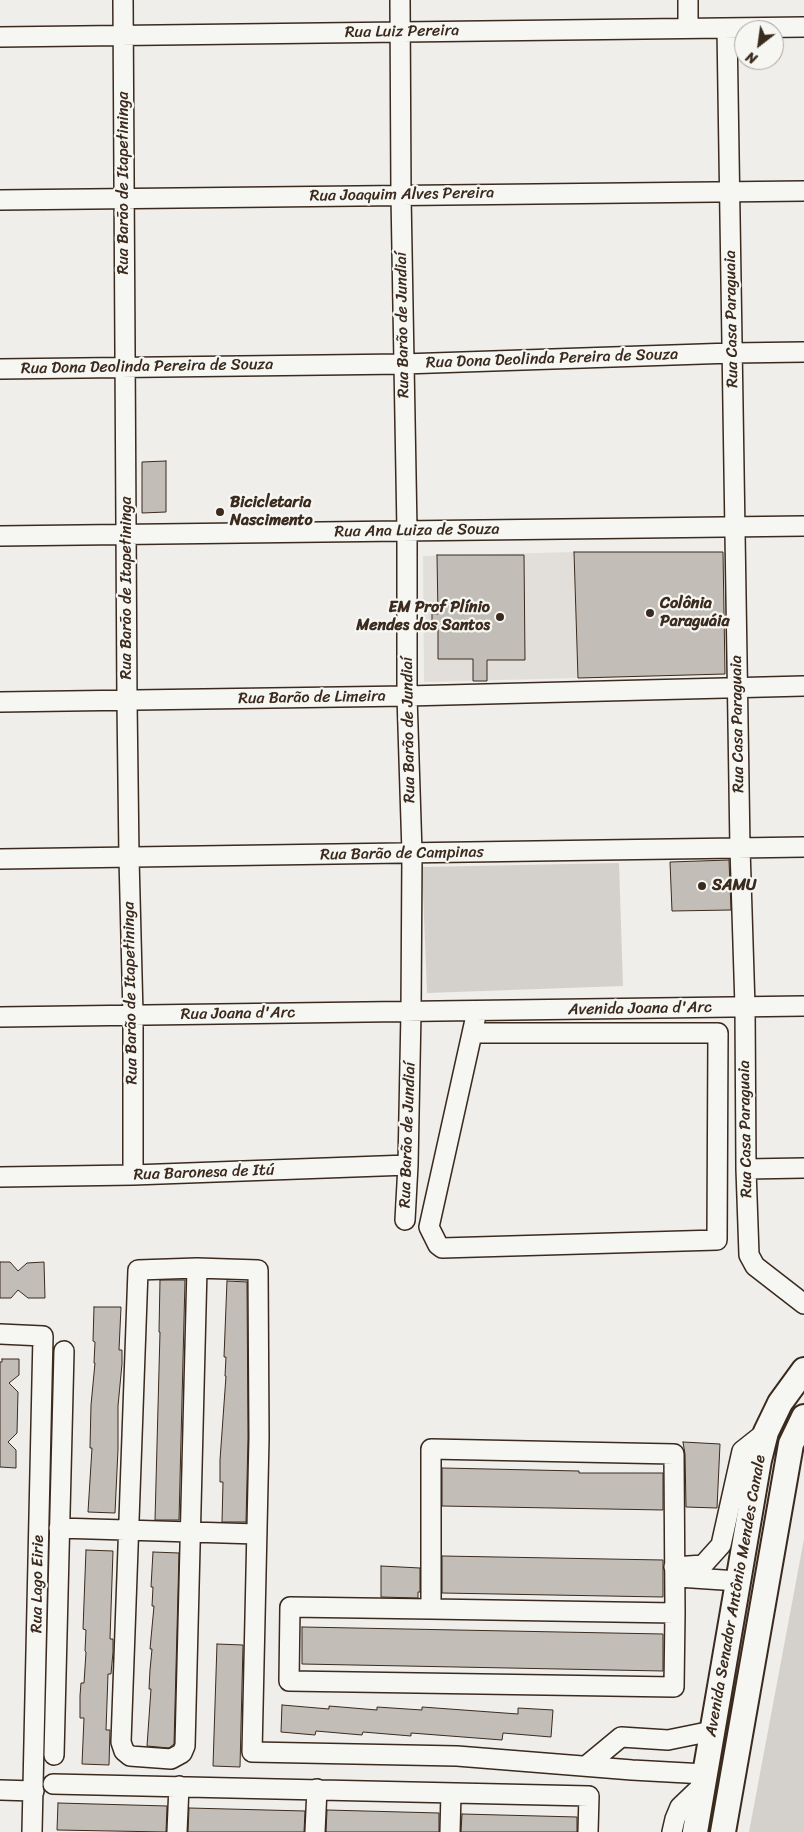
<!DOCTYPE html>
<meta charset="utf-8">
<style>
body{margin:0}
#map{position:relative;width:804px;height:1832px;overflow:hidden;background:#efeeea;font-family:Sriracha,sans-serif}
canvas{display:block}
.north{position:absolute;left:734px;top:20px;width:50px;height:50px;box-sizing:border-box;background:#f6f6f2;border:1px solid #aba49d;border-radius:50%;rotate:210deg;font-size:14px;font-weight:700;line-height:20px;text-align:center;color:#3b2a1e}
.north::after{content:'';display:block;margin:auto;width:18px;height:22px;background:#3b2a1e;clip-path:polygon(50% 0,100% 100%,50% 72%,0 100%)}
</style>
<div id="map">
<canvas width="804" height="1832"></canvas>
<div class="north">N</div>
</div>
<script>
const ctx = document.querySelector('canvas').getContext('2d');
ctx.lineJoin = 'round';
function fill(path, color) { ctx.fillStyle = color; ctx.fill(path, 'evenodd'); }
const toPath = rows => new Path2D(rows.map(r => 'M' + r).join(''));
function trace(path, color, width, dash) { ctx.strokeStyle = color; ctx.lineWidth = width; ctx.lineCap = dash ? 'butt' : 'round'; ctx.setLineDash(dash || []); ctx.stroke(path); }
function write(font, color, halo, rows, align = 'center') {
  ctx.font = font + ' Sriracha,sans-serif'; ctx.lineWidth = 4.5; ctx.setLineDash([]); ctx.textBaseline = 'middle'; ctx.strokeStyle = halo; ctx.fillStyle = color; for (const [text, x, y, turn = 0] of rows) {
    ctx.save(); ctx.translate(x, y); ctx.rotate((+turn || 0) * Math.PI / 180); ctx.textAlign = isNaN(turn) ? turn : align; if (halo) ctx.strokeText(text, 0, 0); ctx.fillText(text, 0, 0); ctx.restore();
  }
}
const built = toPath([
 [574,552,578,678,424,682,423,556]
]);
const green = toPath([
 [619,863,623,986,427,993,422,867],
 [804,1539,804,1832,749,1832]
]);
const building = toPath([
 [166,461,166,512,142,513,142,462,166,461],
 [574,552,723,552,725,674,578,678,574,552],
 [437,555,524,555,525,660,487,660,487,681,473,681,473,659,438,659,438,624,432,624,432,614,438,614,437,555],
 [729,860,731,910,672,911,670,862,729,860],
 [0,1262,10,1262,18,1271,27,1263,44,1262,45,1298,28,1298,18,1290,11,1298,0,1298,0,1262],
 [160,1280,185,1280,179,1520,155,1520,160,1332,159,1332,160,1280],
 [227,1281,247,1282,248,1438,246,1522,222,1522,223,1482,220,1482,220,1460,226,1376,225,1376,226,1357,224,1357,227,1281],
 [94,1307,121,1307,119,1350,122,1350,122,1364,118,1406,118,1449,115,1513,88,1512,92,1448,90,1448,91,1405,95,1363,94,1363,95,1342,93,1341,94,1307],
 [2,1359,19,1359,19,1375,9,1383,18,1392,17,1433,8,1442,16,1450,16,1468,0,1467,0,1362,2,1362,2,1359],
 [683,1442,720,1444,717,1508,686,1507,685,1454,683,1442],
 [442,1468,579,1471,579,1473,663,1473,663,1510,442,1506,442,1468],
 [86,1550,113,1551,110,1639,113,1639,113,1652,111,1674,108,1674,106,1730,110,1730,109,1765,82,1764,84,1718,80,1718,80,1696,81,1683,84,1683,86,1652,85,1651,86,1630,83,1629,86,1550],
 [153,1552,179,1553,174,1744,169,1748,147,1746,151,1689,149,1689,150,1670,152,1649,150,1649,154,1606,152,1606,153,1587,151,1587,153,1552],
 [442,1556,663,1560,663,1597,442,1593,442,1556],
 [381,1566,420,1568,420,1592,418,1592,418,1598,381,1597,381,1566],
 [302,1627,663,1634,663,1671,302,1664,302,1627],
 [217,1644,243,1645,240,1767,213,1766,217,1644],
 [282,1705,329,1709,329,1706,377,1710,377,1707,422,1710,422,1707,518,1714,518,1708,553,1710,551,1737,503,1733,502,1740,411,1733,411,1736,363,1732,362,1735,316,1731,315,1735,281,1732,282,1705],
 [58,1803,167,1806,166,1832,57,1830,58,1803],
 [189,1808,305,1811,304,1832,188,1832,189,1808],
 [327,1810,439,1813,439,1832,326,1832,327,1810],
 [462,1814,577,1817,577,1832,461,1832,462,1814]
]);
const minor = toPath([
 [123,0,127,701,129,858,133,1015,133,1175],
 [400,0,401,195,407,531,407,696,412,853,411,1012,408,1165,405,1220],
 [688,0,688,28],
 [727,28,740,848,745,1007,746,1169,749,1255,755,1266,804,1304],
 [0,37,804,27],
 [0,200,804,191],
 [0,369,403,364,732,353,804,352],
 [0,536,804,526],
 [0,702,407,696,804,686],
 [0,859,804,847],
 [0,1017,804,1006],
 [473,1033,718,1033,717,1240,442,1248,438,1245,429,1227,477,1011],
 [746,1169,804,1168],
 [0,1177,133,1175,408,1165],
 [197,1268,185,1746,182,1753,171,1759,130,1756,124,1751,121,1742,138,1270,197,1268,258,1270,259,1438,252,1752,457,1756,632,1770,705,1774],
 [0,1334,43,1336,32,1832],
 [59,1528,257,1534],
 [674,1567,703,1565,721,1545,742,1451,766,1432],
 [678,1577,738,1581],
 [431,1609,431,1449,674,1454,675,1613,674,1687,289,1681,290,1607,431,1609,675,1613],
 [54,1755,64,1351],
 [586,1766,621,1737,668,1740,712,1731],
 [53,1784,589,1796,588,1832],
 [0,1790,34,1791],
 [177,1832,179,1786],
 [315,1832,317,1789],
 [450,1832,451,1793],
 [672,1832,675,1819,680,1807,703,1785]
]);
const major = toPath([
 [695,1832,759,1460,766,1432,780,1403,804,1370],
 [723,1832,791,1444,804,1417]
]);
const markers = [
 [220,512,5,"#3b2a1e"],
 [650,613,5,"#3b2a1e"],
 [500,617,5,"#3b2a1e"],
 [702,886,5,"#3b2a1e"]
];
const streetNames = [
 ["Rua Luiz Pereira",402,32,-1],
 ["Rua Barão de Itapetininga",124,183,-90],
 ["Rua Joaquim Alves Pereira",402,195,-1],
 ["Rua Casa Paraguaia",732,319,-91],
 ["Rua Barão de Jundiaí",403,325,-91],
 ["Rua Dona Deolinda Pereira de Souza",552,359,-2],
 ["Rua Dona Deolinda Pereira de Souza",147,367,-1],
 ["Rua Ana Luiza de Souza",417,531,-1],
 ["Rua Barão de Itapetininga",127,588,-90],
 ["Rua Barão de Limeira",312,698,-1],
 ["Rua Casa Paraguaia",738,724,-91],
 ["Rua Barão de Jundiaí",409,730,-91],
 ["Rua Barão de Campinas",402,854,-1],
 ["Rua Barão de Itapetininga",131,993,-91],
 ["Avenida Joana d'Arc",640,1009,-1],
 ["Rua Joana d'Arc",238,1014,-1],
 ["Rua Casa Paraguaia",746,1129,-91],
 ["Rua Barão de Jundiaí",408,1135,-88],
 ["Rua Baronesa de Itú",204,1173,-2],
 ["Rua Lago Eirie",38,1584,-89],
 ["Avenida Senador Antônio Mendes Canale",736,1596,-80]
];
const poiNames = [
 ["Bicicletaria",230,503],
 ["Nascimento",230,521],
 ["Colônia",660,604],
 ["Paraguáia",660,622],
 ["EM Prof Plínio",490,608,"right"],
 ["Mendes dos Santos",490,626,"right"],
 ["SAMU",712,886]
];
fill(built, '#e2dfdb');
fill(green, '#d4d1cc');
fill(building, '#c2bdb7');
trace(building, '#3b2a1e', 1);
trace(minor, '#3b2a1e', 22);
trace(major, '#3b2a1e', 28);
trace(minor, '#f6f6f2', 19);
trace(major, '#f6f6f2', 24);
for (const [x, y, r, color] of markers) { const dot = new Path2D(); dot.arc(x, y, r, 0, 2 * Math.PI); ctx.fillStyle = color; ctx.fill(dot); trace(dot, '#f6f6f2', 2); }
write('16px', '#3b2a1e', '#f6f6f2', streetNames);
write('bold 16px', '#3b2a1e', '#f6f6f2', poiNames, 'left');
</script>
